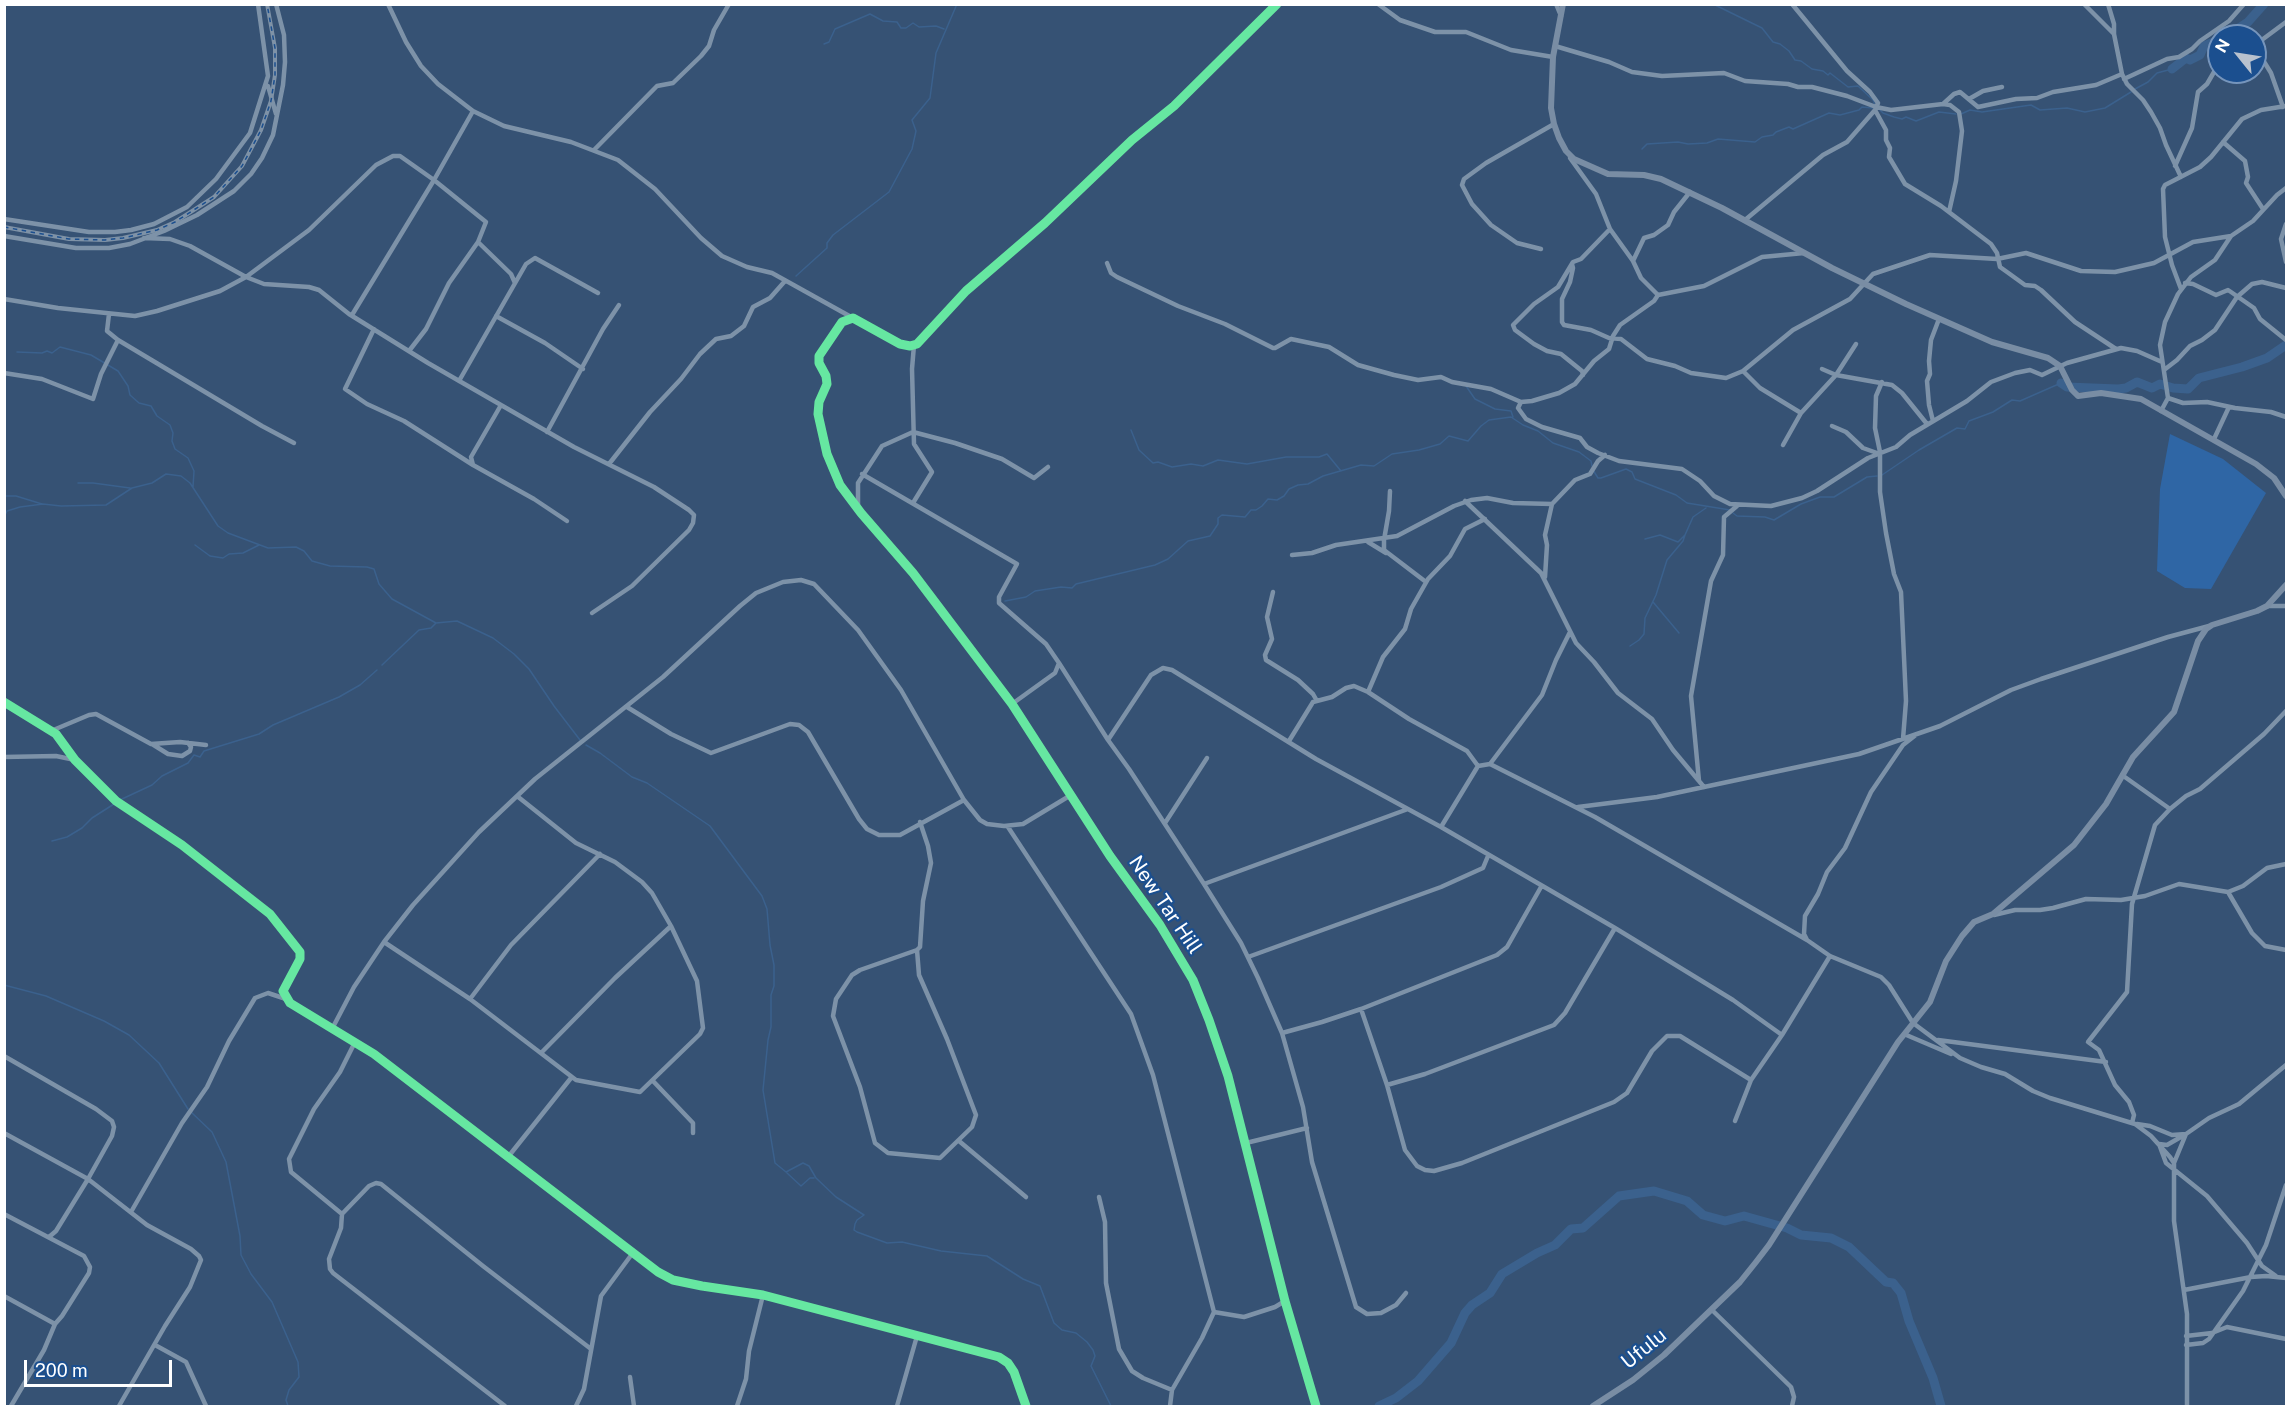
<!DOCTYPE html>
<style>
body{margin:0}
#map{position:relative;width:2291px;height:1411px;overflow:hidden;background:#365274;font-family:"Public Sans",sans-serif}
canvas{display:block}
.frame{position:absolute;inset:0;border:6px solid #fff;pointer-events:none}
.north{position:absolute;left:2207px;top:24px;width:60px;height:60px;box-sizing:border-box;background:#1b4f8f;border:2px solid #7695bc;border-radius:50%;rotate:300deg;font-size:16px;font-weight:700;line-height:24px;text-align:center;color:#fff}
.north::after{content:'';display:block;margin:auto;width:21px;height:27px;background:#b9c2ce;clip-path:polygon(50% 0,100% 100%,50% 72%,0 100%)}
.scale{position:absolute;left:24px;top:1360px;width:148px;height:27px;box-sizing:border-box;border:3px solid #fff;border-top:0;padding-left:8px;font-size:18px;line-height:21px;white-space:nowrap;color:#fff;-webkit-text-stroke:4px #1b4f8f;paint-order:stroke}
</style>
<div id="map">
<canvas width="2291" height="1411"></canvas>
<div class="frame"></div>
<div class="north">N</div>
<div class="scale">200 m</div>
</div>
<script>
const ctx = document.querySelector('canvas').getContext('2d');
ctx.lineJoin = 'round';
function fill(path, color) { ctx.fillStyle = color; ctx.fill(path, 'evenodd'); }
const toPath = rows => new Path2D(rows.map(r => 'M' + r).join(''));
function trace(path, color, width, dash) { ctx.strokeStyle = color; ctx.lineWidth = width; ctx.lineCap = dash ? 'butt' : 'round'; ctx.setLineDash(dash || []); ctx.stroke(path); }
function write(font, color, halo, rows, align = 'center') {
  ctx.font = font + ' "Public Sans",sans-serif'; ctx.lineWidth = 4.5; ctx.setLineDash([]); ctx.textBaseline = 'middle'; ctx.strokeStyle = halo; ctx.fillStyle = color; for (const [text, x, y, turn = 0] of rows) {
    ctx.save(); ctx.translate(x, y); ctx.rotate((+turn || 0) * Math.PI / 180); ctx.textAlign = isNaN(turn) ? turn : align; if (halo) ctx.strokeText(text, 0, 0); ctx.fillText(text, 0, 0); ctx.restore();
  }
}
const green = toPath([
 [2170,434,2223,459,2266,493,2211,589,2185,588,2157,571,2160,489]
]);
const stream = toPath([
 [1713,4,1762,28,1773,42,1780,44,1789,51,1795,60,1801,61,1812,69,1823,71,1828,75,1830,73,1848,87,1858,86,1873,100,1875,105],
 [824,44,829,42,835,29,870,14,883,21,897,22,901,28,906,28,913,23,919,27,936,26,944,29],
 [2135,89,2148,82,2157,73,2172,69],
 [1880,110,1883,113,1894,117,1902,119,1906,117,1916,121,1939,112,1956,114],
 [1961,114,1970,110,1982,112,2031,105,2040,110,2067,108,2085,112,2105,108,2131,92],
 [1642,149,1647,144,1678,142,1688,144,1707,143,1718,139,1755,142,1762,137,1773,135,1776,132,1789,127,1793,129,1829,113,1840,115,1859,110,1862,107,1873,108],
 [796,276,827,248,827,243,833,235,889,192,912,149,916,131,912,120,930,98,936,53,957,4],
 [17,352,42,353,47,351,52,353,60,347,91,355,118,371,128,386,130,395,139,403,151,406,157,416,170,425,173,433,172,441,175,449,188,458,194,471,193,487],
 [1466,386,1475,399,1495,409,1511,411,1513,417],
 [1131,430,1139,450,1153,463,1158,462,1172,467,1191,464,1203,466,1218,460,1247,464,1286,457,1319,457,1327,454,1341,471],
 [1593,470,1598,478,1601,478,1626,469,1632,472,1635,479,1676,495,1687,503,1730,510],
 [1882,475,1919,450,1957,428,1965,429,1969,421,1993,412,2012,400,2020,401,2061,383],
 [78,483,93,483,130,488],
 [4,496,16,496,42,504],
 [1733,513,1737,516,1765,517,1774,520,1801,504,1820,497,1834,497,1867,477,1877,476],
 [4,517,7,511,20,507,43,504,61,506,106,505,132,488,152,483,166,474,181,476,190,483,218,526,228,533,268,548,296,547,304,551,312,561,330,566,367,567,374,569,379,584,392,599,436,623,457,621,493,638,514,654,529,669,554,706,580,740],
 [1645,539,1660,535,1678,542,1685,535,1693,517,1706,508],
 [195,545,210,556,223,558,229,554,243,553,259,545],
 [1005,601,1026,597,1035,591,1061,587,1072,588,1076,584,1155,565,1168,559,1188,541,1210,536,1218,524,1218,518,1222,515,1245,517,1251,510,1256,510,1262,506,1268,499,1277,500,1284,496,1289,489,1298,485,1308,484,1323,476,1361,465,1374,466,1392,454,1419,450,1440,444,1449,436,1468,441,1481,426,1489,420,1511,417,1523,425,1538,431,1553,443,1579,452,1591,461,1592,466],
 [1653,602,1679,633],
 [1630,646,1639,640,1644,634,1645,618,1656,595,1667,560,1683,541,1685,535],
 [382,665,419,630,431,628,436,623],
 [586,745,600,753,632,777,647,783,710,826,762,896,767,909,770,945,774,965,774,986,771,995,771,1027,768,1040,763,1090,775,1163,786,1172,803,1163,809,1166,816,1178,836,1197,864,1215,857,1220,855,1224,854,1230,857,1232,887,1243,902,1242,941,1251,987,1256,1023,1279,1040,1286,1054,1323,1062,1330,1076,1333,1087,1342,1093,1350,1095,1356,1091,1366,1111,1406],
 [122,799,152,785,162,776,188,763,194,755,200,757,204,751,259,734,273,725,339,697,360,685,377,670],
 [52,841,67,837,82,828,92,818,114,804],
 [4,985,46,996,104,1021,129,1035,159,1063,188,1109],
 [191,1112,212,1132,226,1162,240,1236,241,1255,251,1274,272,1302,298,1362,299,1377,289,1390,286,1400,288,1406],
 [787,1173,801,1186,810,1178,814,1178]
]);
const river = toPath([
 [2227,36,2248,22,2264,4],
 [2172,69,2186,58,2190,60,2200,55,2204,46,2219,40],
 [2061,383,2067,387,2118,389,2126,388,2137,382,2152,388,2160,384,2173,388,2188,389,2199,378,2242,367,2267,358,2286,345],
 [1379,1406,1396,1398,1418,1381,1451,1343,1465,1313,1472,1305,1490,1293,1502,1274,1537,1253,1555,1245,1571,1229,1583,1228,1619,1196,1654,1191,1687,1201,1703,1215,1725,1221,1744,1216,1787,1228,1801,1235,1831,1238,1849,1247,1886,1282,1893,1283,1901,1293,1909,1321,1933,1378,1941,1406]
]);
const street = toPath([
 [388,4,406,42,421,66,438,84,473,111,504,126,571,142,618,160,655,189,701,238,722,256,747,267,772,273,853,318],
 [1378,4,1400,20,1435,32,1466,32,1511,50,1553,57],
 [1556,4,1561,16],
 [2084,4,2114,34],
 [2108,4,2114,24,2114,34,2122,74,2127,84,2143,100,2151,112,2160,128,2166,145,2181,177],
 [2255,45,2286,22],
 [1555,46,1609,62,1632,72,1662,76,1724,73,1745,81,1788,84,1798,87,1812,87,1847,96,1876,107,1891,110,1943,104,1950,105,1959,112,1962,131,1956,181,1949,212],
 [2255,47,2271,73,2283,107],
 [2124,79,2167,59,2179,57,2192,49,2200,41,2229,21,2244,4],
 [268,86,276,114],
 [1969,99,1983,91,2002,87],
 [1943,104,1954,94,1960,92,1978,107,2016,99,2037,98,2053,92,2096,85,2122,74],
 [1875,110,1886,130,1886,140,1890,148,1889,157,1905,184,1941,206,1991,244,1997,253,2000,267,2007,272,2025,285,2035,286,2041,290,2075,322,2116,349],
 [2223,142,2245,161,2248,177,2246,183,2263,209],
 [594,150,657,86,673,83,701,56,709,46,714,30,729,4],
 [2175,166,2192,128,2198,92,2207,84,2214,72,2219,69],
 [4,219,89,232,115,232,131,230,154,224,187,207,216,179,250,133,268,76,258,4],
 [1745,220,1823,155,1847,142,1875,110,1878,103,1870,92,1847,71,1792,4],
 [2286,224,2281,239,2286,262],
 [4,236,76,248,109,248,130,244,164,231,197,215,234,191,251,174,262,158,273,135,283,85,285,62,284,35,276,4],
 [144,238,170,239,190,246,246,277,264,284,309,287,319,290,349,314,428,363,574,447,654,487,689,510,694,515,693,523,689,530,632,586,592,613],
 [1541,249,1517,243,1491,225,1472,204,1462,185,1464,179,1486,163,1554,124],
 [1633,261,1644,238,1654,235,1668,225,1674,212,1690,192],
 [1107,263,1111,273,1117,277,1178,306,1225,324,1273,348,1275,348,1291,339,1329,347,1358,365,1394,375,1418,380,1441,377,1452,382,1491,389,1521,402,1532,401,1559,393,1575,384,1594,361,1609,349,1613,336,1620,325,1654,301,1658,295,1641,278,1633,261,1610,229,1596,194,1570,158],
 [1572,264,1573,268,1570,282,1562,299,1562,322,1564,325,1591,330,1609,338,1621,339,1647,359,1675,366,1691,373,1726,378,1743,371,1793,330,1850,299,1873,274,1930,255,1997,259,2026,253,2081,271,2115,272,2154,263,2193,242,2231,236],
 [2185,283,2193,284,2216,295,2228,290,2231,292,2254,308,2260,319,2286,340],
 [2181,289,2172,265,2165,237,2163,189,2165,185,2200,167,2211,157,2242,119,2261,110,2286,106],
 [1658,295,1704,286,1762,257,1804,253],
 [4,299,58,308,135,316,157,311,220,291,246,277,309,230,376,165,393,156,400,156,434,180,473,111],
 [109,314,107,331,118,340,262,426,294,443],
 [352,315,434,180,486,222,478,242],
 [496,316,545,343,583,369],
 [374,329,345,389,367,404,404,421,473,465],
 [409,351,426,329,449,283,478,242,511,274,515,283],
 [1822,369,1836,375,1892,385,1902,393,1927,424],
 [2164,370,2177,360,2190,346,2202,340,2215,330,2237,297,2252,284,2262,282,2286,288],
 [1743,371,1760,388,1801,413],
 [4,373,42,379,93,399,101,374,118,340],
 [1583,375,1582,371,1561,354,1547,351,1534,344,1515,330,1513,325,1534,304,1558,287,1573,262,1581,259,1610,229],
 [459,381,526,264,535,258,598,293],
 [1882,382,1876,396,1875,428,1880,452,1880,492,1886,533,1894,574,1901,592,1906,701,1903,739],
 [2168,398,2183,403,2207,402,2235,408,2271,412,2286,417],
 [1521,402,1518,408,1526,419,1542,427,1580,438,1587,447,1598,453,1619,461,1682,469,1700,481,1714,496,1730,504,1771,506,1802,498,1817,491,1868,458,1896,447,1910,435,1967,401,1991,382,2015,373,2030,370,2042,375,2067,363,2121,348,2137,351,2162,362],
 [501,405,471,457,473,465,534,499,567,521],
 [2161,411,2168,398,2160,345,2165,322,2178,294,2191,277,2215,260,2231,236,2253,221,2277,195,2286,188],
 [1933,421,1929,405,1927,381,1930,374,1929,361,1931,340,1939,319],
 [1832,426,1846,432,1863,448,1877,453],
 [547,432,603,329,619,305],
 [2214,439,2229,407],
 [1783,445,1801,413,1836,375,1856,344],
 [609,464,650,412,681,379,700,354,716,339,731,336,744,326,753,307,770,298,785,281],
 [862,474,1017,564,999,597,999,603,1046,644,1059,663,1108,740,1129,769,1204,884,1241,943,1258,978,1282,1033,1303,1107,1312,1162,1356,1307,1367,1314,1381,1313,1396,1305,1406,1293],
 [1390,491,1389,511,1384,540,1384,550,1426,582],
 [1465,501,1541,573,1576,643,1594,662,1618,693,1652,719,1673,750,1704,787],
 [913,503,932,472,914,444,912,369,914,345],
 [858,509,858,483,882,446,913,432,955,443,1002,459,1034,478,1048,467],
 [1368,542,1386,553],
 [1292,555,1312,553,1336,545,1397,536,1454,506,1471,500,1487,498,1513,503,1552,504],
 [1545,577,1547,545,1545,535,1552,504,1575,480,1590,474,1598,461,1605,455],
 [1273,592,1267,617,1272,639,1265,655,1266,660,1298,680,1313,694,1317,701],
 [2267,606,2286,606],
 [1368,692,1383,657,1405,629,1411,609,1428,579,1450,556,1465,529,1485,519],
 [1012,704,1055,673,1059,663],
 [627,707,671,734,711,753,790,724,799,725,808,732,859,819,867,829,879,835,900,835,964,800],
 [51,731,89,715,96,714,151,744,180,742,206,745],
 [1917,734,1903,745,1871,792,1845,848,1827,872,1818,894,1805,916,1804,934,1807,940,1830,956,1881,977,1889,985,1913,1023,1960,1058,1981,1067,2005,1074,2033,1091,2050,1098,2135,1124,2151,1136,2170,1157,2174,1163,2174,1221,2187,1314,2187,1406],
 [1108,740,1151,675,1163,668,1172,670,1316,759,1441,827,1615,928,1733,1000,1782,1035],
 [1289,741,1313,702,1332,697,1346,688,1354,686,1368,692,1409,719,1467,751,1478,766],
 [152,744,168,754,182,756,190,751,191,747,188,743],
 [4,757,56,756,75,760],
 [1490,764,1542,695,1556,660,1570,632],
 [2122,775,2170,809],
 [1699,781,1691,696,1711,581,1723,555,1724,517,1737,506],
 [1578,807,1657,797,1859,754,1940,726,2011,690,2041,679,2168,637,2209,626],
 [1165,823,1207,758],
 [1008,827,1131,1014,1153,1075,1214,1312,1202,1338,1172,1390,1170,1406],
 [1441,827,1478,766,1490,764,1595,817,1807,940],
 [1204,884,1408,809],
 [2228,892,2252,933,2265,946,2286,950],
 [1994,915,2015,910,2040,910,2053,908,2086,899,2121,900,2145,896,2179,884,2228,892,2243,886,2267,868,2286,864],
 [384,942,470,999,576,1080,640,1092,700,1034,703,1028,697,981,671,926,652,893,642,882,615,862,576,843,517,796],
 [917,950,860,970,852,975,836,999,833,1016,860,1087,875,1143,888,1153,940,1158,972,1127,976,1115,947,1039,919,975,917,950,920,947,923,901,931,863,928,846,920,822],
 [1248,957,1441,887,1483,868,1488,856],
 [470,999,511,945,600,854],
 [1361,1009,1387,1085,1405,1150,1417,1166,1425,1170,1434,1171,1462,1163,1614,1102,1627,1093,1652,1051,1667,1036,1680,1036,1751,1080],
 [332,1029,354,987,384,942,413,905,479,832,535,779,663,677,740,606,756,593,783,582,801,580,814,584,858,630,901,690,964,800,980,820,987,824,1004,826,1023,824,1071,795],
 [1282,1033,1322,1022,1361,1009,1497,955,1507,947,1541,887],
 [1904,1034,1951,1054],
 [1938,1040,2106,1062],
 [355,1042,340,1072,314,1109,289,1159,291,1172,342,1214,341,1228,329,1259,330,1269,333,1273,505,1406],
 [541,1053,615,978,671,926],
 [4,1056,96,1109,112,1121,114,1127,112,1136,88,1179,56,1231,49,1237],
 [653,1081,693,1123,693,1133],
 [1387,1085,1425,1074,1554,1025,1565,1013,1615,928],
 [1735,1121,1751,1080,1782,1035,1830,956],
 [2132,1123,2134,1115,2129,1102,2115,1085,2099,1050,2088,1042,2127,992,2132,904,2155,825,2170,809,2186,796,2200,789,2264,734,2286,711],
 [2137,1124,2150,1126,2172,1135,2186,1134,2209,1118,2239,1104,2286,1065],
 [4,1133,88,1179,147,1225,191,1249,199,1256,201,1260,190,1287,165,1326,119,1406],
 [2186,1134,2167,1145,2159,1144,2166,1163,2207,1196,2247,1243,2262,1266,2276,1276],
 [959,1141,1026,1197],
 [1246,1143,1307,1128],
 [508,1157,571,1078],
 [2174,1163,2186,1134],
 [1099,1197,1105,1222,1106,1283,1119,1349,1132,1371,1143,1378,1172,1390],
 [131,1212,182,1123,207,1087,229,1041,255,998,268,993,286,999],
 [4,1214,84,1256,90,1267,89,1273,62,1316,55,1324,44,1350,11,1406],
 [342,1214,369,1186,376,1183,381,1184,483,1266,591,1349],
 [2184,1290,2251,1277,2266,1276,2286,1278],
 [4,1296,55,1324],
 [1712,1310,1791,1387,1794,1397,1792,1406],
 [1214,1312,1244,1317,1275,1307,1285,1301],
 [2186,1336,2212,1333,2227,1327,2286,1339],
 [155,1345,186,1362,206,1406],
 [2186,1345,2203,1343,2209,1339,2243,1291,2266,1245,2286,1185],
 [630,1377,634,1406],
 [576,1406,584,1389,601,1296,632,1254],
 [737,1406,746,1379,749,1351,763,1295],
 [897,1406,917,1336]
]);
const secondary = toPath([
 [1277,4,1174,106,1132,140,1045,223,966,291,917,344,910,346,900,344,853,318,842,322,819,356,819,363,826,376,827,384,819,402,818,414,827,454,840,485,861,513,913,573,1012,704,1110,856,1160,925,1193,980,1209,1020,1228,1076,1285,1301,1316,1406],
 [1563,4,1553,57,1551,108,1554,124,1559,138,1566,151,1574,159,1608,174,1644,175,1661,179,1722,208,1832,268,1906,304,1992,342,2048,358,2060,366,2072,390,2078,396,2101,393,2141,399,2256,464,2274,478,2286,496],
 [4,702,56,734,75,760,116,801,182,845,270,914,300,952,300,959,283,991,290,1003,374,1054,658,1272,673,1280,702,1286,763,1295,999,1357,1008,1363,1014,1372,1026,1406],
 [1593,1406,1633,1380,1664,1355,1740,1282,1756,1262,1769,1245,1898,1042,1930,1002,1946,961,1962,936,1974,922,1993,914,2074,845,2106,804,2133,757,2174,712,2198,641,2206,629,2212,625,2257,611,2267,606,2286,585]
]);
const rail = toPath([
 [4,227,69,239,105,240,123,238,157,230,175,222,214,197,242,166,261,130,271,101,275,75,275,48,267,4]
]);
const cycleway = toPath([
 [1277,4,1174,106,1132,140,1045,223,966,291,917,344,910,346,900,344,853,318,842,322,819,356,819,363,826,376,827,384,819,402,818,414,827,454,840,485,861,513,913,573,1012,704,1110,856,1160,925,1193,980,1209,1020,1228,1076,1285,1301,1316,1406],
 [4,702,56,734,75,760,116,801,182,845,270,914,300,952,300,959,283,991,290,1003,374,1054,658,1272,673,1280,702,1286,763,1295,999,1357,1008,1363,1014,1372,1026,1406]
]);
const streetNames = [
 ["New Tar Hill",1165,905,56],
 ["Ufulu",1644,1349,-39]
];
fill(green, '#2f66a5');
trace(stream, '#3b618d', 1.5);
trace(river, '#3b618d', 9);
trace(street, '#7d92a8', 4.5);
trace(secondary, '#798da4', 6);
trace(rail, '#7e92a7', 4);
trace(rail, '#1b4f8f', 1.5, [4.5]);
trace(cycleway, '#66e7a1', 9);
write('20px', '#fff', '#1b4f8f', streetNames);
</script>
